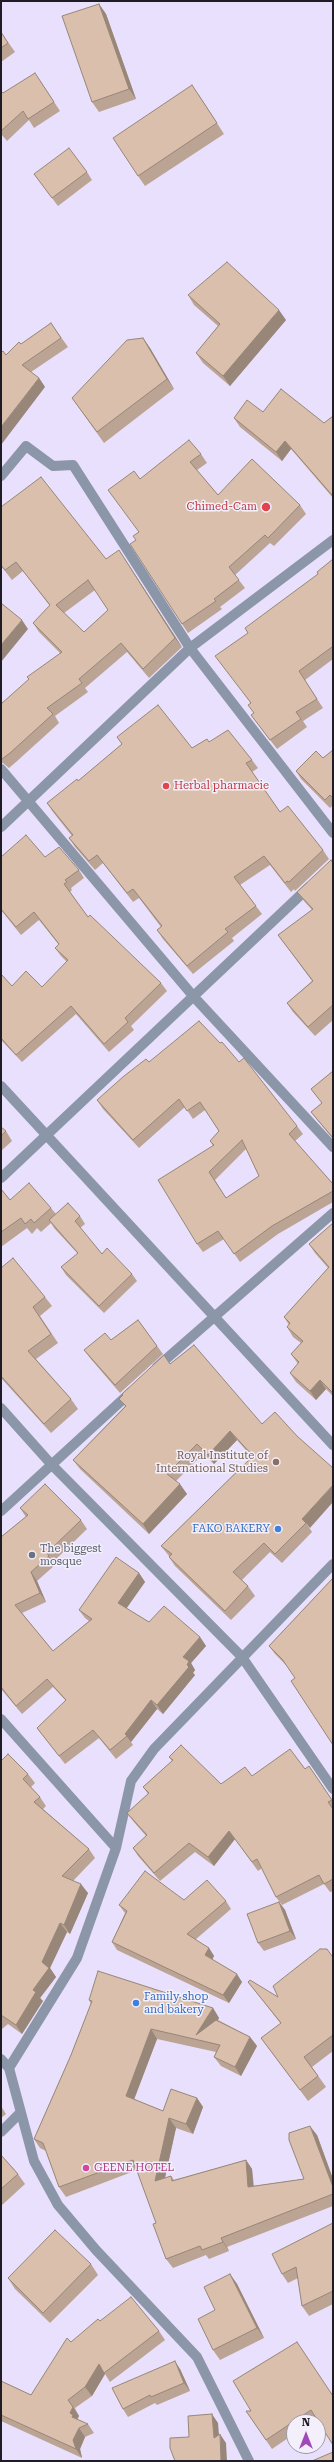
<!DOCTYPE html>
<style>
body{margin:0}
#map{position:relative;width:334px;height:2462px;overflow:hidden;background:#e8e0fc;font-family:"Roboto Serif",serif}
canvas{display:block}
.frame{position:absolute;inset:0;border:2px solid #1f1c26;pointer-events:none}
.north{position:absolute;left:286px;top:2414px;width:40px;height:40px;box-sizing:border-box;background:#f3f0fc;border:1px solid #9e9ba6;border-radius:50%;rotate:0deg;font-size:11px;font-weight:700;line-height:16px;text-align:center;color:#1f1c26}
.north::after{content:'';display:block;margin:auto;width:14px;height:18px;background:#a149b6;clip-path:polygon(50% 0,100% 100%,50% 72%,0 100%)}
</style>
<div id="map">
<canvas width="334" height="2462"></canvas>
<div class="frame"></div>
<div class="north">N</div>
</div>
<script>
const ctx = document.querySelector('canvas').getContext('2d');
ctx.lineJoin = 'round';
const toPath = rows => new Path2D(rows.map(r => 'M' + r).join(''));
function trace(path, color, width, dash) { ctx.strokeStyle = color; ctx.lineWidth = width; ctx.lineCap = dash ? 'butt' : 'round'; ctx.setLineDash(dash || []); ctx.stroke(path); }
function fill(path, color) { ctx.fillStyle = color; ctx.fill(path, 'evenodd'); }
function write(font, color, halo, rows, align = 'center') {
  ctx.font = font + ' "Roboto Serif",serif'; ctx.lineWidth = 3; ctx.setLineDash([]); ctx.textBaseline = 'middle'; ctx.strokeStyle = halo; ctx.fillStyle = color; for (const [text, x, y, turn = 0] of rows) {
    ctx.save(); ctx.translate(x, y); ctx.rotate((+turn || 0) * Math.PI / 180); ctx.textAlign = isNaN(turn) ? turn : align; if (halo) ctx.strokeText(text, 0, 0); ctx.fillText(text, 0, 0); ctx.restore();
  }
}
const street = toPath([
 [1,476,26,446,53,466,73,465,190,648,333,833],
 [1,769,194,997,333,1147],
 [1,827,190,648,333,540],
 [1,1086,333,1445],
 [1,1178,309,887],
 [157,1367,333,1213],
 [1,1408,51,1464,242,1657,333,1789],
 [1,1511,131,1392],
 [1,1719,116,1848],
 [1,2059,9,2068,34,2161,58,2205,96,2250,197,2357,249,2461],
 [9,2068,77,1958,116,1848,131,1781,154,1749,333,1564],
 [1,2132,20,2113]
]);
const wall = toPath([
 [99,4,106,14,136,99,99,112,92,102],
 [1,32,15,52,1,62],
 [41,82,60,111,34,128,29,120,7,141,1,134,1,91,3,93],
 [199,95,224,134,145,186,138,176],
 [87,172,92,180,58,206,34,174],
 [188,295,286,320,230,386,203,363,196,353,218,326,194,305],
 [51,323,68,347,31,372,39,378,45,387,6,355,21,344],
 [143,338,150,348,174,389,104,443,72,398],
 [263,412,324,423,333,416,333,498,291,449,282,461,240,427,234,418],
 [201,454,207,463,197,470,218,495,300,505,306,514,274,546,270,543,235,575,245,588,220,607,222,609,188,633,182,624,136,540,138,532,140,479],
 [1,507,106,559,125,559,182,647,149,678,127,652,85,688,88,692,55,716,59,723,16,762,9,768,3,763,1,763,1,704,60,653,39,632,33,623,50,606,23,571,12,580,1,566],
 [95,590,108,610,84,632,64,613],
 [333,559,333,659,305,680,323,708,303,721,307,727,277,749,251,715,254,713,250,704,248,633,318,574],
 [117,737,192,748,209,742,252,760,258,768,252,772,280,812,323,850,329,859,295,891,294,889,291,892,270,865,240,885,262,914,232,938,234,941,193,974,163,939,157,930,161,927,139,898,133,902,103,863,95,870,75,847,69,838,72,836,53,812,47,803,78,781,122,744],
 [333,750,333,805,330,808,301,779,296,771,323,758],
 [1,857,45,857,79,870,84,878,71,888,72,890,70,892,88,917,161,983,167,991,131,1026,134,1030,109,1052,76,1014,22,1062,1,1040,1,974,12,986,42,987,67,962,61,956,55,948,59,945,39,920,21,935,1,910],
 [333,863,333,1020,315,1036,293,1012,287,1003,312,981,278,935,312,910,304,901,297,892],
 [149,1062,239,1062,297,1126,303,1134,295,1141,333,1184,333,1202,278,1234,240,1262,224,1239,203,1252,197,1244,213,1146,210,1141,219,1131,205,1110,193,1119,185,1107,139,1148,103,1109,97,1100],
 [246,1149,259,1176,226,1198,215,1180],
 [333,1071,333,1139,318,1121,311,1112,322,1103,311,1089],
 [1,1127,6,1131,12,1141,1,1151],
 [1,1189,10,1200,51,1208,56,1214,80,1216,85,1224,80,1228,102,1254,132,1274,137,1281,104,1313,66,1275,61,1267,78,1254,54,1228,51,1223,41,1232,37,1228,32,1234,27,1228,1,1247],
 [333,1223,333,1396,326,1389,316,1400,296,1382,290,1373,298,1364,291,1354,301,1343,293,1337,287,1327,289,1325,284,1317,328,1268,315,1253,309,1244],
 [1,1268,45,1297,52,1306,40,1316,58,1343,36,1359,71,1399,78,1409,51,1433,1,1378],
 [138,1320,163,1354,120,1393,90,1358,84,1350,111,1340],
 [194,1345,312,1532,282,1563,270,1552,242,1580,248,1586,255,1596,231,1620,175,1566,169,1557,169,1556,161,1546,252,1457,237,1440,214,1464,203,1454,176,1481,187,1494,149,1534,80,1469,73,1460,125,1406,119,1399,170,1364],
 [20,1508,81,1520,87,1529,53,1562,55,1565,37,1581,46,1602,22,1613,53,1651,89,1621,85,1618,79,1610,139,1573,145,1582,126,1608,149,1622,200,1637,206,1646,191,1663,195,1670,193,1673,195,1675,163,1714,157,1709,131,1742,133,1745,116,1759,99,1738,65,1764,37,1728,66,1701,53,1687,22,1714,1,1689,1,1537,26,1517],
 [333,1578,288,1667,275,1654,269,1646],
 [169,1757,221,1784,252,1776,305,1769,309,1766,333,1801,333,1891,330,1892,324,1884,282,1905,276,1897,262,1868,258,1871,235,1839,214,1866,195,1852,160,1881,138,1856,133,1848,146,1836,133,1821,127,1813,148,1794,143,1787,172,1761],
 [1,1761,28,1774,35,1783,31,1787,40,1797,46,1806,43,1809,89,1849,95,1858,73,1881,88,1893,70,1934,67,1932,50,1968,56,1977,40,1998,43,2001,22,2034,8,2024,2,2029,1,2028],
 [184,1900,226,1901,231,1909,195,1940,209,1948,214,1956,212,1959,242,1982,229,2003,117,1950,112,1942,125,1913,119,1905],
 [279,1902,285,1910,296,1939,264,1951,258,1943],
 [333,1956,333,2051,312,2067,326,2087,308,2101,261,2038,281,2024,256,1992,248,1982,278,1997],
 [89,2000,213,2008,219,2018,218,2020,250,2037,257,2046,241,2076,221,2066,214,2057,216,2052,157,2039,134,2099,163,2111,197,2098,203,2107,193,2134,176,2128,165,2178,171,2176,174,2180,246,2160,252,2169,254,2186,304,2179,317,2135,333,2179,333,2206,227,2247,229,2251,209,2259,206,2255,173,2268,166,2259,156,2223,137,2170,66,2197,59,2187,46,2151,40,2148,34,2139,71,2055,91,2004],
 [1,2106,6,2114,1,2118],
 [1,2155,18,2174,25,2184,1,2206],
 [333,2223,333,2304,309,2316,302,2306,298,2278,288,2283,282,2274],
 [91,2264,98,2275,50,2323,15,2289,8,2278],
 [230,2274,237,2284,264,2338,220,2360,213,2350,215,2310],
 [100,2321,159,2331,165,2340,110,2382,105,2374,92,2396,75,2408,79,2416,77,2419,88,2424,94,2433,85,2437,80,2449,82,2458,1,2421,1,2381,31,2395,71,2342],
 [297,2342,317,2419,312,2422,294,2422,294,2434,272,2449,246,2411,251,2411],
 [180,2369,190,2391,157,2405,155,2403,128,2417,123,2409]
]);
const shadedWall = toPath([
 [99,4,106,14,136,99,129,89],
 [279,310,286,320,230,386,223,376],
 [143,338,150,348,174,389,167,379],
 [39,378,45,387,1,445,1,427],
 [285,441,291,449,282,461,276,452],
 [119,550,125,559,182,647,175,638],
 [22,620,28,629,1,662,1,645],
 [320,1380,326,1389,316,1400,310,1391],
 [230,1431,237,1440,214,1464,208,1455],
 [180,1484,187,1494,149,1534,143,1524],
 [333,1485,333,1502,310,1528,306,1523,302,1519],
 [31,1572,37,1581,46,1602,40,1593],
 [139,1573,145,1582,124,1612,118,1603],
 [200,1637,206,1646,191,1663,195,1670,193,1673,195,1675,163,1714,157,1705,187,1665,183,1657],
 [151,1700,157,1709,131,1742,125,1734],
 [229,1831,235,1839,214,1866,208,1857],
 [81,1884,88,1893,70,1934,64,1925],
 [279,1902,285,1910,296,1939,290,1931],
 [60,1923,67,1932,50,1968,56,1977,40,1998,43,2001,22,2034,16,2025,33,1990,42,1962],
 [209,1948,214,1956,211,1962,205,1955],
 [237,1974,242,1982,229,2003,223,1995],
 [213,2008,219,2018,204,2042,196,2035],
 [151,2029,157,2039,132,2105,126,2096],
 [250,2037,257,2046,241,2076,235,2067],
 [197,2098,203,2107,193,2134,186,2124],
 [169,2118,176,2128,162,2191,155,2181],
 [310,2126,317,2135,333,2179,333,2187],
 [246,2160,252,2169,254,2196,248,2187],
 [221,2238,227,2247,229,2251,223,2242],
 [230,2274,237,2284,264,2338,257,2328],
 [175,2361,180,2369,190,2391,184,2383],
 [99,2364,105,2374,92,2396,85,2387],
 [68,2400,79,2416,77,2420,78,2426,70,2413],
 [212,2414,218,2423,220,2447,214,2438],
 [79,2428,85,2437,80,2449,82,2458,76,2449,73,2440],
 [220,2434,226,2443,227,2461,221,2461]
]);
const building = toPath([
 [99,4,129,89,92,102,62,16,99,4],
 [1,32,8,43,1,48,1,32],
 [35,73,54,102,28,119,23,111,1,131,1,91,3,93,35,73],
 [192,85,217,123,138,176,113,138,192,85],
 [69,148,87,172,52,198,34,174,69,148],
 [227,262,279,310,223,376,196,353,220,324,188,295,227,262],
 [51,323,61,338,22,365,39,378,1,427,1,353,3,351,6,355,19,342,21,344,51,323],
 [143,338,167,379,97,432,72,398,127,340,143,338],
 [281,389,324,423,333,416,333,494,332,495,285,441,276,452,234,418,247,400,263,412,281,389],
 [189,440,201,454,190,462,218,495,252,459,300,505,268,538,265,535,229,567,239,580,214,599,216,601,182,624,130,544,136,540,133,536,139,532,108,490,134,471,140,479,189,440],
 [41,477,106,559,119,550,175,638,143,669,121,643,79,679,82,683,47,708,53,714,10,753,2,759,1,758,1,704,29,679,27,677,62,652,33,623,50,605,16,562,5,570,1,565,1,507,41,477],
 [88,580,108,610,84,632,56,605,88,580],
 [333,559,333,649,332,647,299,671,317,699,296,712,301,719,270,740,251,715,254,713,248,705,251,703,215,656,248,633,245,628,318,574,317,572,333,559],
 [1,603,22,620,1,645,1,603],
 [158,705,192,748,207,739,209,742,228,730,252,760,246,763,280,812,288,806,323,850,289,882,287,881,285,883,264,856,234,877,256,906,225,929,228,932,187,966,157,930,162,926,133,889,127,893,97,855,89,861,69,838,73,835,47,803,77,779,78,781,122,744,117,737,158,705],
 [333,750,333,798,330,795,325,800,296,771,316,751,323,758,333,750],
 [26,835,45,857,59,847,79,870,65,880,67,882,64,884,88,917,90,915,161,983,125,1018,128,1022,104,1044,71,1006,16,1055,1,1038,1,974,12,986,26,971,42,987,68,960,55,948,59,944,34,912,16,927,1,909,1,871,2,871,1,870,1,857,26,835],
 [331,860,333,863,333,1005,308,1027,287,1003,313,981,278,935,313,909,297,892,331,860],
 [199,1021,220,1043,222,1042,239,1062,244,1058,247,1062,297,1126,289,1134,333,1184,333,1191,272,1226,234,1254,218,1231,197,1244,158,1180,214,1145,210,1141,219,1131,200,1102,187,1111,179,1099,133,1140,97,1100,124,1076,146,1059,149,1062,199,1021],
 [242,1140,259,1176,226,1198,209,1172,242,1140],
 [333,1071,333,1138,311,1112,322,1103,311,1089,333,1071],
 [1,1127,6,1131,1,1136,1,1127],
 [29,1183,51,1208,34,1223,31,1219,25,1224,21,1218,1,1232,1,1189,10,1200,29,1183],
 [68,1203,80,1216,75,1221,102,1254,107,1248,132,1274,99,1306,61,1267,78,1253,49,1220,68,1203],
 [333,1223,333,1393,320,1380,310,1391,290,1373,299,1362,291,1354,303,1341,287,1327,290,1323,284,1317,329,1267,309,1244,333,1223],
 [13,1258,45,1297,33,1307,51,1334,28,1351,71,1399,44,1424,1,1376,1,1268,13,1258],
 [138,1320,157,1346,115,1385,84,1350,105,1333,111,1340,138,1320],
 [194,1345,262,1424,275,1412,297,1436,333,1468,333,1485,302,1519,306,1523,275,1554,264,1543,233,1572,248,1586,225,1611,169,1557,172,1554,161,1546,253,1456,230,1431,208,1455,197,1444,167,1474,180,1484,143,1524,73,1460,126,1406,119,1399,123,1395,122,1394,164,1355,170,1364,194,1345],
 [45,1484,81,1520,47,1553,49,1556,31,1572,40,1593,15,1605,53,1651,92,1619,79,1610,116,1557,139,1573,118,1603,149,1622,164,1606,200,1637,183,1657,189,1661,187,1665,189,1667,157,1705,151,1700,125,1734,127,1736,110,1750,93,1730,59,1756,37,1728,66,1700,47,1679,16,1706,1,1687,1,1537,28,1515,20,1508,45,1484],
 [333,1578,333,1745,291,1681,295,1678,282,1659,269,1646,333,1578],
 [181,1745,221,1784,245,1767,252,1776,290,1749,305,1769,309,1766,332,1800,328,1802,333,1809,333,1879,324,1884,319,1875,276,1897,257,1859,252,1862,229,1831,208,1857,189,1843,154,1873,133,1848,147,1835,127,1813,149,1793,143,1787,173,1760,169,1757,181,1745],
 [8,1754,28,1774,23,1779,40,1797,34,1802,89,1849,62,1876,81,1884,64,1925,60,1923,42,1962,49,1968,33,1990,36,1992,16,2025,1,2015,1,1761,8,1754],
 [145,1871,184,1900,207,1880,226,1901,187,1934,209,1948,205,1955,237,1974,223,1995,112,1942,127,1911,119,1905,145,1871],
 [279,1902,290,1931,258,1943,247,1914,279,1902],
 [320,1949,327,1949,332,1956,333,1956,333,2035,304,2057,318,2076,300,2090,261,2038,281,2023,248,1982,250,1980,278,1997,273,1986,320,1949],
 [98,1971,213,2008,196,2035,216,2020,250,2037,235,2067,214,2057,220,2045,151,2029,126,2096,163,2111,171,2089,197,2098,186,2124,169,2118,155,2181,171,2176,172,2181,246,2160,248,2187,304,2179,289,2140,289,2133,310,2126,333,2187,333,2194,221,2238,223,2242,202,2250,200,2246,166,2259,153,2224,156,2223,133,2160,59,2187,43,2143,34,2139,71,2055,92,2001,89,2000,98,1971],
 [1,2155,18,2174,1,2189,1,2155],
 [333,2223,333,2291,302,2306,296,2267,282,2274,272,2254,333,2223],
 [55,2230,91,2264,43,2313,8,2278,55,2230],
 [230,2274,257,2328,213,2350,198,2319,215,2310,204,2287,230,2274],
 [131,2297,159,2331,104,2373,99,2364,85,2387,68,2400,73,2407,70,2413,73,2415,72,2417,88,2424,79,2428,73,2440,76,2449,1,2415,1,2381,31,2395,67,2338,71,2342,98,2319,100,2321,131,2297],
 [297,2342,333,2396,333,2445,311,2410,266,2440,246,2411,251,2411,233,2381,297,2342],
 [175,2361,184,2383,151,2397,150,2395,123,2409,112,2388,175,2361],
 [212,2414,214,2438,220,2434,221,2461,175,2461,170,2448,170,2438,189,2437,188,2416,212,2414],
 [333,2452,333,2461,312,2461,333,2452]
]);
const markers = [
 [266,507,5,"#e0444e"],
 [166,786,4,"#e0444e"],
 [276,1462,4,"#8d6e63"],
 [278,1529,4,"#3f7fe0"],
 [32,1555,4,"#6b7280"],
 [136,2003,4,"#3f7fe0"],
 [86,2168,4,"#d1479c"]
];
const healthNames = [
 ["Chimed-Cam",257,507],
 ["Herbal pharmacie",174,786,"left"]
];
const educationNames = [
 ["Royal Institute of",268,1456],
 ["International Studies",268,1469]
];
const shopNames = [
 ["FAKO BAKERY",270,1529],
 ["Family shop",144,1997,"left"],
 ["and bakery",144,2010,"left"]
];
const worshipNames = [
 ["The biggest",40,1549],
 ["mosque",40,1562]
];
const hotelNames = [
 ["GEENE HOTEL",94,2168]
];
trace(street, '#8b96a8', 10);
fill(wall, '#bba494');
fill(shadedWall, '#988678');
fill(building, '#d9bfac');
trace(building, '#988678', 1);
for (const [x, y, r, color] of markers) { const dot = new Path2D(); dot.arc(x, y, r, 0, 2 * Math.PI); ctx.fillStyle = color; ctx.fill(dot); trace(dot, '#f3f0fc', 1.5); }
write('11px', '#be3a42', '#f3f0fc', healthNames, 'right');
write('11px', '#785e54', '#f3f0fc', educationNames, 'right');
write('11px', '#366cbe', '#f3f0fc', shopNames, 'right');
write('11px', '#5b616d', '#f3f0fc', worshipNames, 'left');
write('11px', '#b23c85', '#f3f0fc', hotelNames, 'left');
</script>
